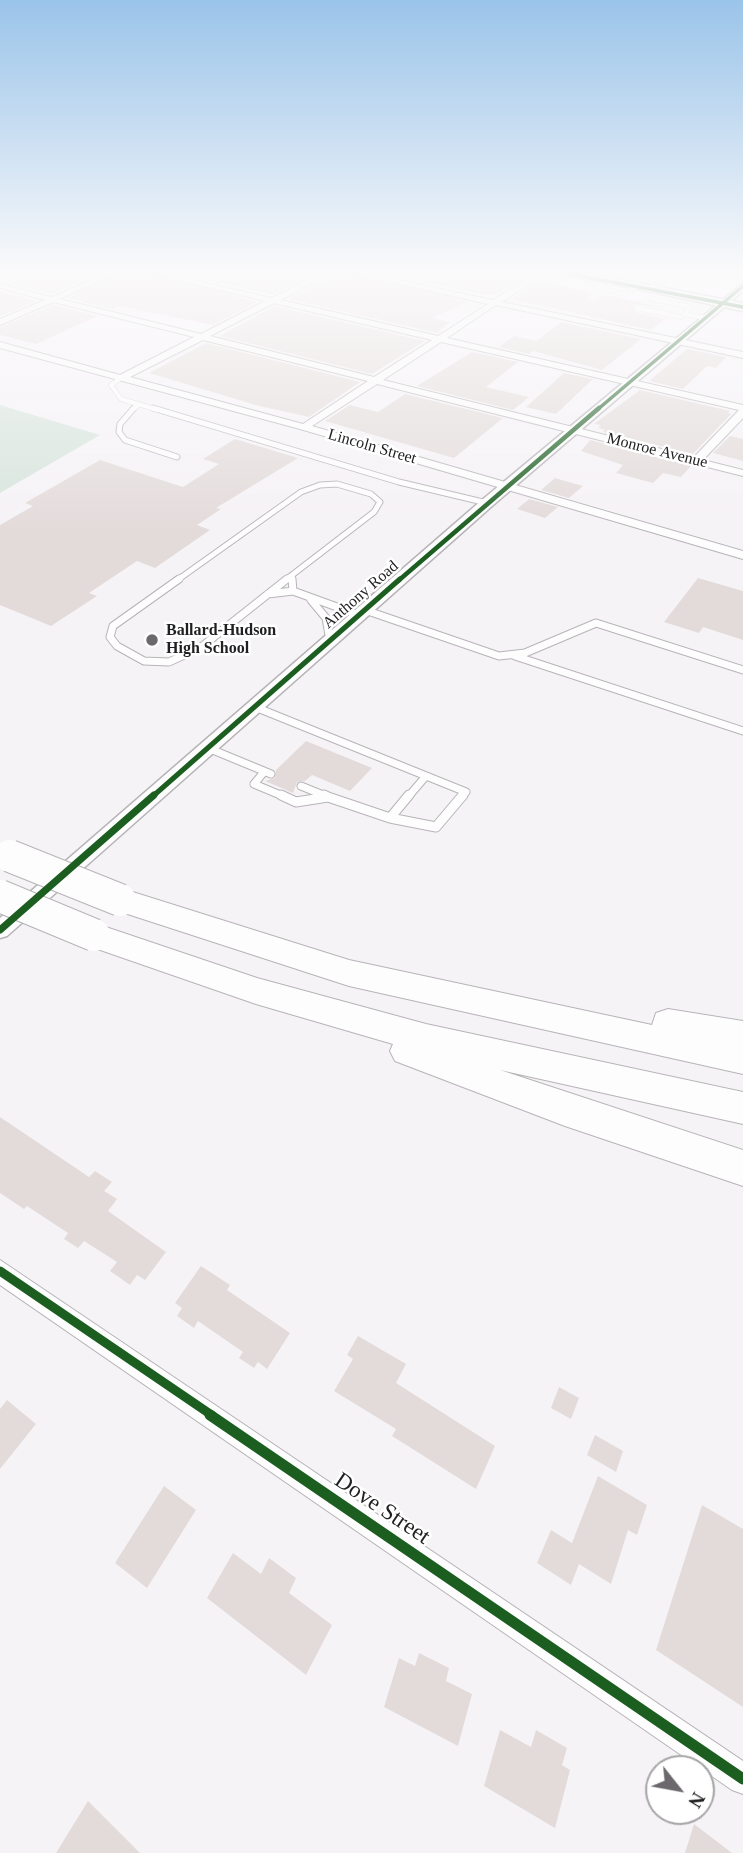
<!DOCTYPE html>
<style>
body{margin:0}
#map{position:relative;width:743px;height:1853px;overflow:hidden;background:#f6f3f7;font-family:"Times New Roman",serif}
canvas{display:block}
.north{position:absolute;left:645px;top:1755px;width:70px;height:70px;box-sizing:border-box;background:#fff;border:2px solid #a6a5a6;border-radius:50%;rotate:121deg;font-size:19px;font-weight:700;line-height:28px;text-align:center;color:#201f21}
.north::after{content:'';display:block;margin:auto;width:24px;height:32px;background:#6b696c;clip-path:polygon(50% 0,100% 100%,50% 72%,0 100%)}
</style>
<div id="map">
<canvas width="743" height="1853"></canvas>
<div class="north">N</div>
</div>
<script>
const ctx = document.querySelector('canvas').getContext('2d');
ctx.lineJoin = 'round';
function fill(path, color) { ctx.fillStyle = color; ctx.fill(path, 'evenodd'); }
const toPath = rows => new Path2D(rows.map(r => 'M' + r).join(''));
function trace(path, color, width, dash) { ctx.strokeStyle = color; ctx.lineWidth = width; ctx.lineCap = dash ? 'butt' : 'round'; ctx.setLineDash(dash || []); ctx.stroke(path); }
function write(font, color, halo, rows, align = 'center') {
  ctx.font = font + ' "Times New Roman",serif'; ctx.lineWidth = 5; ctx.setLineDash([]); ctx.textBaseline = 'middle'; ctx.strokeStyle = halo; ctx.fillStyle = color; for (const [text, x, y, turn = 0] of rows) {
    ctx.save(); ctx.translate(x, y); ctx.rotate((+turn || 0) * Math.PI / 180); ctx.textAlign = isNaN(turn) ? turn : align; if (halo) ctx.strokeText(text, 0, 0); ctx.fillText(text, 0, 0); ctx.restore();
  }
}
const green = toPath([
 [0,405,100,435,0,493]
]);
const building = toPath([
 [33,274,97,274,52,294,9,284],
 [117,274,151,274,258,302,213,325,120,306,112,309,68,298],
 [181,274,256,274,279,279,312,274,272,295],
 [334,274,352,274,468,302,432,318,450,322,437,333,288,299,328,278,333,279],
 [384,274,500,274,522,278,495,295,484,295],
 [537,281,591,292,588,297,592,302,604,295,673,309,633,304,634,312,665,319,651,330,511,299],
 [0,291,37,301,0,316],
 [53,305,98,316,36,344,0,335,0,327],
 [274,306,425,341,372,374,220,336],
 [561,322,641,339,602,370,533,351,529,354,499,347,514,336,537,341],
 [206,343,360,382,309,417,259,406,149,373],
 [687,349,726,357,716,368,707,366,683,389,649,381],
 [472,352,518,362,486,387,529,397,513,410,417,386],
 [564,373,593,379,556,414,526,407],
 [640,390,730,411,728,413,731,414,693,454,603,432,605,430,598,428,601,425,594,424],
 [405,394,503,418,454,458,325,421,350,405,378,412],
 [730,436,743,439,743,461,713,453],
 [235,439,298,458,216,508,221,509,197,525,210,530,155,568,137,561,89,593,97,596,51,626,0,605,0,525,33,506,25,503,100,460,183,487,219,464,203,459],
 [590,440,691,466,681,477,663,473,653,483,616,473,623,465,581,451],
 [555,478,583,486,569,498,541,490],
 [529,499,558,507,545,518,517,509],
 [698,578,743,591,743,640,703,627,699,633,664,622],
 [306,741,372,768,350,791,312,775,305,781,297,782,293,793,265,781,275,778,276,770],
 [0,1117,89,1177,95,1171,112,1182,104,1191,117,1199,108,1211,166,1252,145,1280,137,1275,130,1285,110,1271,117,1262,84,1241,78,1248,64,1239,68,1233,27,1206,24,1209,0,1193],
 [201,1266,230,1285,227,1290,290,1333,267,1369,258,1362,254,1368,239,1358,243,1352,198,1321,194,1328,177,1316,182,1308,175,1303],
 [358,1336,406,1364,396,1383,495,1446,476,1489,392,1436,396,1429,334,1391,353,1359,347,1355],
 [559,1387,579,1398,571,1419,551,1408],
 [7,1400,36,1424,0,1469,0,1409],
 [595,1435,623,1451,616,1472,587,1455],
 [598,1476,647,1505,637,1535,628,1530,611,1584,579,1564,571,1585,537,1563,551,1530,572,1543],
 [164,1486,196,1510,147,1588,115,1563],
 [702,1505,743,1529,743,1707,656,1650],
 [233,1553,261,1574,269,1558,296,1578,289,1593,332,1625,306,1675,207,1598],
 [419,1653,449,1668,446,1681,472,1694,458,1746,384,1707,399,1658,415,1666],
 [500,1730,531,1747,536,1730,567,1748,562,1765,570,1770,555,1828,484,1786],
 [88,1801,140,1853,56,1853],
 [694,1824,732,1853,685,1853]
]);
const serviceFar3 = toPath([
 [650,289,664,278,708,285,724,274],
 [603,290,627,294,637,287],
 [593,297,613,282],
 [650,298,690,307,685,314],
 [636,308,681,317,685,314,705,318],
 [121,378,111,385,121,399,158,410],
 [132,410,139,405]
]);
const serviceFar2 = toPath([
 [134,408,120,424,119,432,125,440,177,457],
 [153,408,399,482,487,503],
 [292,575,292,581],
 [176,581,301,492,320,485,337,484,371,494,380,502,374,512,292,575],
 [284,581,292,575]
]);
const serviceFar1 = toPath([
 [179,579,113,626,110,637,117,646,144,661,169,662,200,648,287,579],
 [292,579,293,591],
 [268,594,293,591,359,615],
 [311,600,326,618,330,641],
 [365,610,499,656,525,653,596,623,743,670],
 [515,656,743,731],
 [255,707,466,792,462,797],
 [208,748,271,774],
 [264,772,254,784,285,797],
 [301,786,328,797],
 [408,797,426,776]
]);
const service = toPath([
 [281,795,296,802,328,797,390,818,436,827,463,795],
 [324,795,328,797],
 [390,818,409,795]
]);
const minor = toPath([
 [104,274,115,274,60,299,201,334,265,301,153,274,168,274,272,298,319,274,329,274,281,300,438,336,488,304,354,274,370,274,493,300,533,274,543,274,502,302,743,352,743,358,496,305,447,338,743,405,743,418,703,460,743,470,743,476,377,384,312,426,743,551,743,559,300,429,0,348,0,342,120,375,194,337,53,302,0,325,0,319,45,300,0,288,0,284,52,297,104,274],
 [274,303,432,340,374,377,210,336,274,303],
 [203,340,368,381,303,424,130,377,203,340],
 [441,342,739,410,694,457,383,380,441,342],
 [0,1260,743,1761,743,1794,732,1790,0,1285,0,1260]
]);
const tertiary = toPath([
 [743,283,743,291,492,506,7,936,0,938,0,918,482,500,743,283]
]);
const primary = toPath([
 [565,274,592,274,743,303,743,311,565,274]
]);
const motorway = toPath([
 [120,888,349,960,652,1025,656,1013,668,1009,743,1021,743,1074,349,986,109,908,105,900,109,892,120,888],
 [94,923,257,978,426,1024,743,1092,743,1124,500,1070,743,1150,743,1186,565,1126,395,1061,390,1051,393,1044,256,1004,83,944,78,935,83,926,94,923]
]);
const motorwayBridge = toPath([
 [10,856,120,900],
 [0,896,94,935]
]);
const cyclewayFar5 = toPath([
 [571,274,743,307],
 [597,410,743,286]
]);
const cyclewayFar4 = toPath([
 [398,581,599,408]
]);
const cyclewayFar3 = toPath([
 [152,797,400,579]
]);
const cyclewayFar2 = toPath([
 [0,930,154,795]
]);
const cyclewayFar1 = toPath([
 [0,1271,213,1416]
]);
const cycleway = toPath([
 [210,1415,743,1779]
]);
const markers = [
 [152,640,7,"#6b696c"]
];
const farStreetnames = [
 ["Lincoln Street",372,447,16],
 ["Monroe Avenue",657,451,14],
 ["Anthony Road",361,595,-41]
];
const farPoinames = [
 ["Ballard-Hudson",166,631],
 ["High School",166,649]
];
const nearStreetnames = [
 ["Dove Street",382,1509,34]
];
fill(green, '#d7e4dc');
fill(building, '#e3dbda');
trace(serviceFar3, '#b7b4b8', 5);
trace(serviceFar2, '#b7b4b8', 7);
trace(serviceFar1, '#b7b4b8', 9);
trace(service, '#b7b4b8', 11);
trace(minor, '#b7b4b8', 2);
trace(tertiary, '#b7b4b8', 3);
trace(primary, '#b7b4b8', 3);
trace(motorway, '#b7b4b8', 2);
trace(serviceFar3, '#fefdfe', 4.5);
trace(serviceFar2, '#fefdfe', 5);
trace(serviceFar1, '#fefdfe', 7);
trace(service, '#fefdfe', 9);
fill(minor, '#fefdfe');
fill(tertiary, '#fefdfe');
fill(primary, '#fefdfe');
fill(motorway, '#fefdfe');
trace(motorwayBridge, '#b7b4b8', 34, []);
trace(motorwayBridge, '#fefdfe', 32);
trace(cyclewayFar5, '#1b5e20', 3.5);
trace(cyclewayFar4, '#1b5e20', 4.5);
trace(cyclewayFar3, '#1b5e20', 5);
trace(cyclewayFar2, '#1b5e20', 7);
trace(cyclewayFar1, '#1b5e20', 9);
trace(cycleway, '#1b5e20', 11);
const sky = ctx.createLinearGradient(0, 0, 0, 534);
sky.addColorStop(0, '#9ac4e9');
sky.addColorStop(0.51, '#fbfafb');
sky.addColorStop(1, '#fbfafb00');
ctx.fillStyle = sky;
ctx.fillRect(0, 0, 743, 534);
for (const [x, y, r, color] of markers) { const dot = new Path2D(); dot.arc(x, y, r, 0, 2 * Math.PI); ctx.fillStyle = color; ctx.fill(dot); trace(dot, '#fff', 2.5); }
write('16px', '#201f21', '#fff', farStreetnames);
write('bold 16px', '#201f21', '#fff', farPoinames, 'left');
write('23px', '#201f21', '#fff', nearStreetnames);
</script>
